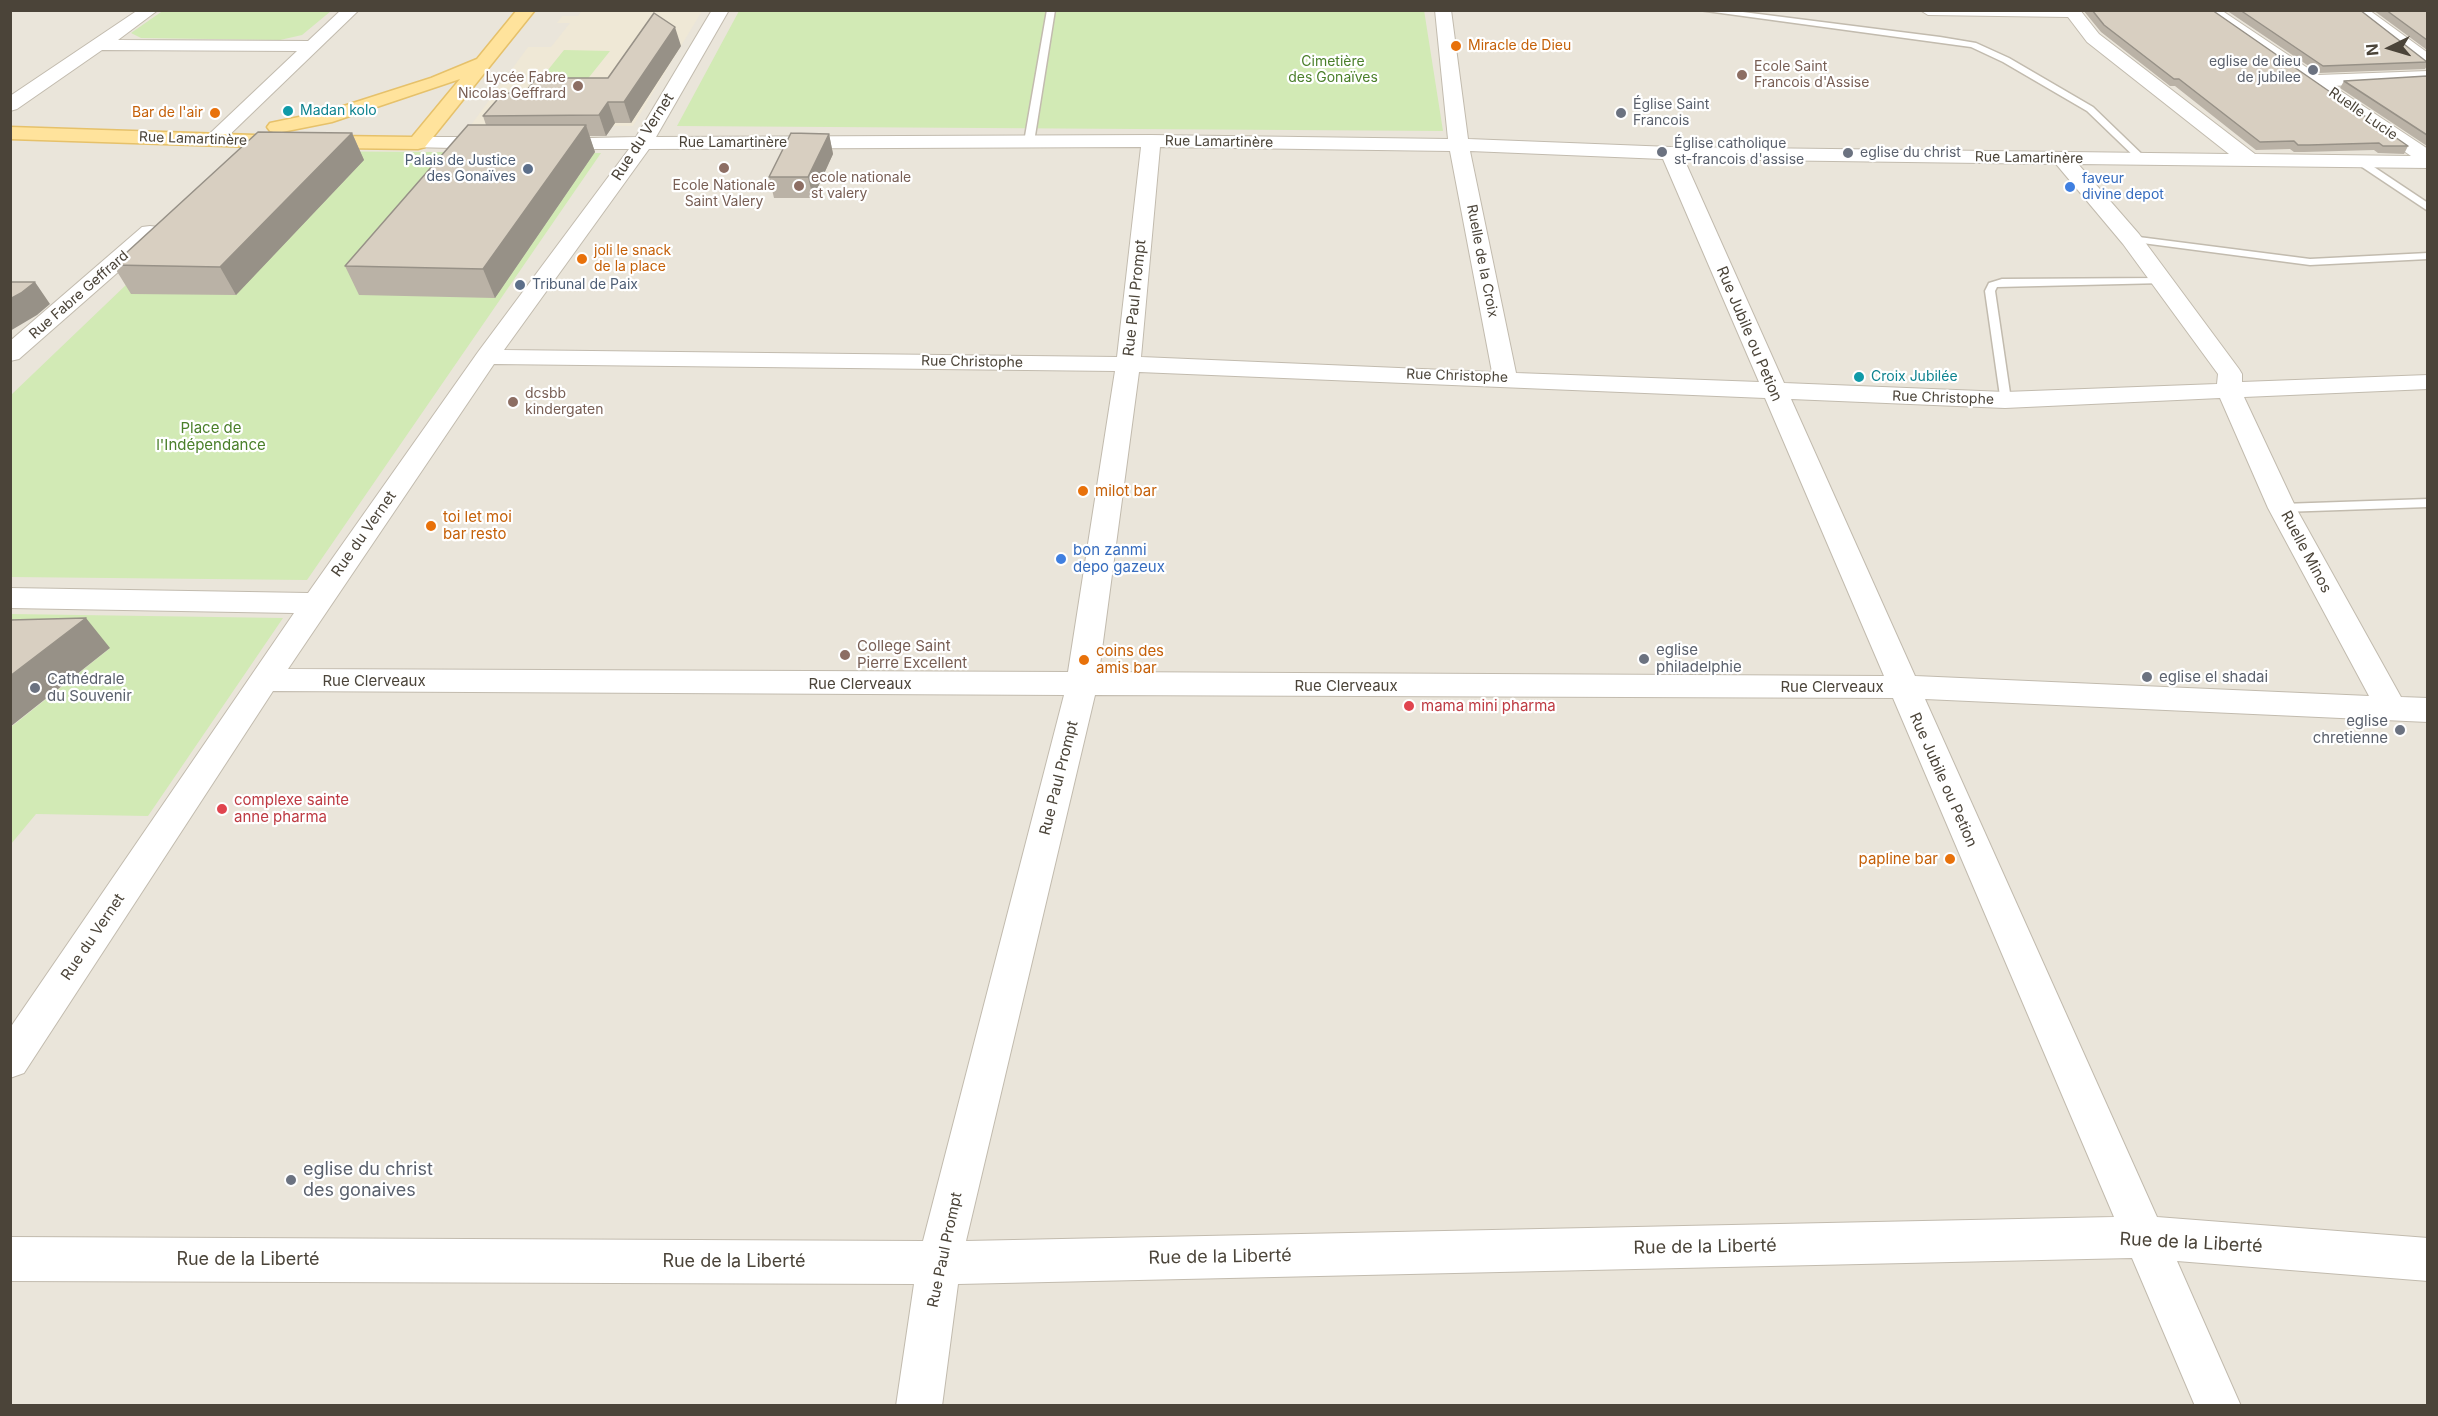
<!DOCTYPE html>
<meta charset="utf-8">
<style>
body{margin:0}
#map{position:relative;width:2438px;height:1416px;overflow:hidden;background:#f6f3ec;font-family:Inter,sans-serif}
canvas{display:block}
.frame{position:absolute;inset:0;border:12px solid #4b4439;pointer-events:none}
.north{position:absolute;left:2360px;top:18px;width:60px;height:60px;-webkit-text-stroke:4px #fff;paint-order:stroke;rotate:265deg;font-size:16px;font-weight:700;line-height:24px;text-align:center;color:#4b4439}
.north::after{content:'';display:block;margin:auto;width:21px;height:27px;background:#4b4439;clip-path:polygon(50% 0,100% 100%,50% 72%,0 100%)}
</style>
<div id="map">
<canvas width="2438" height="1416"></canvas>
<div class="frame"></div>
<div class="north">N</div>
</div>
<script>
const ctx = document.querySelector('canvas').getContext('2d');
ctx.lineJoin = 'round';
function fill(path, color) { ctx.fillStyle = color; ctx.fill(path, 'evenodd'); }
const toPath = rows => new Path2D(rows.map(r => 'M' + r).join(''));
function trace(path, color, width, dash) { ctx.strokeStyle = color; ctx.lineWidth = width; ctx.lineCap = dash ? 'butt' : 'round'; ctx.setLineDash(dash || []); ctx.stroke(path); }
function write(font, color, halo, rows, align = 'center') {
  ctx.font = font + ' Inter,sans-serif'; ctx.lineWidth = 4.5; ctx.setLineDash([]); ctx.textBaseline = 'middle'; ctx.strokeStyle = halo; ctx.fillStyle = color; for (const [text, x, y, turn = 0] of rows) {
    ctx.save(); ctx.translate(x, y); ctx.rotate((+turn || 0) * Math.PI / 180); ctx.textAlign = isNaN(turn) ? turn : align; if (halo) ctx.strokeText(text, 0, 0); ctx.fillText(text, 0, 0); ctx.restore();
  }
}
const residential = toPath([
 [11,11,2427,11,2427,1405,11,1405]
]);
const education = toPath([
 [582,10,702,11,633,126,471,125,528,47,551,47,570,23,557,23,562,16,578,16]
]);
const green = toPath([
 [164,10,331,10,331,11,302,35,280,40,141,38,131,33],
 [1424,10,1443,131,677,126,739,11],
 [564,50,610,51,582,86,535,86],
 [266,151,601,153,307,580,11,577,11,395],
 [11,614,283,618,148,816,36,814,11,844,11,727,109,649,11,650]
]);
const lane = toPath([
 [1047,10,1055,10,1034,142,1029,145,1024,142,1047,10],
 [1699,10,1727,10,1940,37,1976,43,2009,58,2093,107,2148,160,2140,162,2087,111,2003,62,1971,47,1699,10],
 [2356,159,2362,159,2428,203,2428,211,2356,163,2356,159],
 [2131,236,2310,259,2428,253,2428,259,2310,265,2127,241,2126,239,2131,236],
 [2160,278,2164,279,2164,283,1997,287,1995,291,2011,400,2005,404,2001,403,1985,291,1989,283,2002,279,2160,278],
 [2428,499,2428,507,2282,512,2275,508,2282,504,2428,499]
]);
const street = toPath([
 [138,10,158,10,118,40,308,41,341,10,359,10,221,143,214,145,207,143,204,139,297,51,102,50,17,109,10,111,10,96,138,10],
 [712,10,729,10,656,137,1151,135,1448,139,1435,10,1451,10,1468,139,1671,147,2229,154,2087,42,2068,17,1928,15,1920,10,2080,10,2099,34,2255,154,2411,156,2201,10,2221,10,2318,75,2428,71,2428,81,2333,86,2428,149,2428,168,2078,164,2139,234,2239,369,2242,374,2242,382,2428,375,2428,389,2244,397,2296,508,2401,697,2428,698,2428,722,1925,699,2157,1217,2428,1238,2428,1281,2177,1261,2241,1406,2195,1406,2132,1258,958,1284,942,1406,896,1406,914,1284,10,1281,10,1237,923,1241,1064,695,273,691,24,1073,10,1078,10,1028,294,613,10,608,10,588,308,593,478,352,629,149,551,149,544,147,541,143,544,139,636,137,712,10],
 [1141,147,1117,357,504,350,649,149,1141,147],
 [1160,147,1450,151,1492,372,1141,357,1160,147],
 [1470,151,1663,159,1759,382,1516,373,1470,151],
 [1684,159,2056,164,2123,244,2218,374,2217,384,2005,392,1784,383,1684,159],
 [494,364,1115,371,1068,672,288,669,494,364],
 [1139,372,1765,398,1884,676,1099,672,1139,372],
 [2220,398,2268,508,2369,696,1915,676,1791,399,2005,408,2220,398],
 [1095,695,1893,698,2114,1217,966,1241,1095,695],
 [2349,10,2369,10,2428,53,2428,67,2422,66,2349,10],
 [418,137,495,137,502,139,505,143,502,147,495,149,411,147,408,143,411,139,418,137],
 [150,226,158,227,161,232,158,237,19,359,10,361,10,341,142,227,150,226]
]);
const primary = toPath([
 [517,10,535,10,425,147,418,149,255,147,10,139,10,127,255,135,412,137,460,79,332,122,277,133,270,131,267,127,270,123,328,111,431,78,477,59,517,10]
]);
const wall = toPath([
 [2083,10,2212,10,2408,146,2404,154,2378,153,2374,150,2304,152,2294,152,2290,149,2256,150,2175,86,2170,86,2101,32],
 [2226,10,2360,10,2425,61,2427,61,2427,65,2425,69,2319,73],
 [2373,10,2427,10,2427,50],
 [681,46,631,123,615,123,606,136,589,136,595,152,495,298,359,295,345,266,486,125,483,116,525,93,608,78],
 [2427,76,2427,146,2340,88,2344,81],
 [352,133,364,160,236,295,131,294,113,265],
 [829,134,833,154,813,198,774,198,769,177]
]);
const shadedWall = toPath([
 [675,27,681,46,631,123,624,102],
 [608,102,615,123,606,136,599,115],
 [586,125,595,152,495,298,483,269],
 [352,133,364,160,236,295,220,267],
 [829,134,833,154,813,198,808,177],
 [35,282,50,304,37,315,10,331,10,299],
 [86,618,110,648,10,727,10,676]
]);
const building = toPath([
 [2092,10,2212,10,2408,146,2383,146,2379,143,2309,145,2298,145,2294,141,2260,142,2179,79,2174,79,2104,25,2092,10],
 [2240,10,2360,10,2427,62,2323,66,2240,10],
 [2386,10,2427,10,2427,40,2386,10],
 [654,13,675,27,624,102,608,102,599,115,483,116,503,93,525,93,536,78,608,78,654,13],
 [2427,76,2427,135,2344,81,2427,76],
 [468,125,586,125,483,269,345,266,468,125],
 [258,132,352,133,220,267,113,265,258,132],
 [791,133,829,134,808,177,769,177,791,133],
 [10,282,35,282,21,293,10,299,10,282],
 [86,618,10,676,10,620,86,618]
]);
const markers = [
 [1456,46,6,"#e8710a"],
 [2313,70,6,"#6b7280"],
 [1742,75,6,"#8d6e63"],
 [578,86,6,"#8d6e63"],
 [288,111,6,"#0f9aa8"],
 [215,113,6,"#e8710a"],
 [1621,113,6,"#6b7280"],
 [1662,152,6,"#6b7280"],
 [1848,153,6,"#6b7280"],
 [724,168,6,"#8d6e63"],
 [528,169,6,"#5c6f8a"],
 [799,186,6,"#8d6e63"],
 [2070,187,6,"#3f7fe0"],
 [582,259,6,"#e8710a"],
 [520,285,6,"#5c6f8a"],
 [1859,377,6,"#0f9aa8"],
 [513,402,6,"#8d6e63"],
 [1083,491,6,"#e8710a"],
 [431,526,6,"#e8710a"],
 [1061,559,6,"#3f7fe0"],
 [845,655,6,"#8d6e63"],
 [1644,659,6,"#6b7280"],
 [1084,660,6,"#e8710a"],
 [2147,677,6,"#6b7280"],
 [35,688,6,"#6b7280"],
 [1409,706,6,"#e0444e"],
 [2400,730,6,"#6b7280"],
 [222,809,6,"#e0444e"],
 [1950,859,6,"#e8710a"],
 [291,1180,6,"#6b7280"]
];
const farFoodnames = [
 ["Miracle de Dieu",1468,46],
 ["Bar de l'air",203,113,"right"],
 ["joli le snack",594,251],
 ["de la place",594,267]
];
const farParknames = [
 ["Cimetière",1333,62],
 ["des Gonaïves",1333,78]
];
const farWorshipnames = [
 ["eglise de dieu",2301,62,"right"],
 ["de jubilee",2301,78,"right"],
 ["Église Saint",1633,105],
 ["Francois",1633,121],
 ["Église catholique",1674,144],
 ["st-francois d'assise",1674,160],
 ["eglise du christ",1860,153]
];
const farEducationnames = [
 ["Ecole Saint",1754,67],
 ["Francois d'Assise",1754,83],
 ["Lycée Fabre",566,78,"right"],
 ["Nicolas Geffrard",566,94,"right"],
 ["ecole nationale",811,178],
 ["st valery",811,194],
 ["Ecole Nationale",724,186,"center"],
 ["Saint Valery",724,202,"center"],
 ["dcsbb",525,394],
 ["kindergaten",525,410]
];
const farCulturenames = [
 ["Madan kolo",300,111],
 ["Croix Jubilée",1871,377]
];
const farStreetnames = [
 ["Ruelle Lucie",2363,114,35],
 ["Rue Lamartinère",193,139,2],
 ["Rue Lamartinère",1219,142,1],
 ["Rue Lamartinère",733,143],
 ["Rue Lamartinère",2029,158,1],
 ["Ruelle de la Croix",1482,261,79],
 ["Rue Fabre Geffrard",79,295,-41],
 ["Rue Christophe",972,362,1],
 ["Rue Christophe",1457,376,2],
 ["Rue Christophe",1943,398,2]
];
const farServicenames = [
 ["Palais de Justice",516,161],
 ["des Gonaïves",516,177],
 ["Tribunal de Paix",532,285,"left"]
];
const farShopnames = [
 ["faveur",2082,179],
 ["divine depot",2082,195]
];
const streetNames = [
 ["Rue du Vernet",643,137,-57],
 ["Rue Paul Prompt",1135,298,-84],
 ["Rue Jubile ou Petion",1749,334,67],
 ["Rue du Vernet",364,534,-55],
 ["Ruelle Minos",2306,552,62],
 ["Rue Clerveaux",374,681],
 ["Rue Clerveaux",860,684],
 ["Rue Clerveaux",1346,686],
 ["Rue Clerveaux",1832,687],
 ["Rue Paul Prompt",1059,778,-76],
 ["Rue Jubile ou Petion",1943,780,66],
 ["Rue du Vernet",93,937,-56],
 ["Rue Paul Prompt",945,1250,-78]
];
const parkNames = [
 ["Place de",211,428],
 ["l'Indépendance",211,445]
];
const foodNames = [
 ["milot bar",1095,491],
 ["toi let moi",443,517],
 ["bar resto",443,534],
 ["coins des",1096,651],
 ["amis bar",1096,668],
 ["papline bar",1938,859,"right"]
];
const shopNames = [
 ["bon zanmi",1073,550],
 ["depo gazeux",1073,567]
];
const educationNames = [
 ["College Saint",857,646],
 ["Pierre Excellent",857,663]
];
const worshipNames = [
 ["eglise",1656,650],
 ["philadelphie",1656,667],
 ["eglise el shadai",2159,677],
 ["Cathédrale",47,679],
 ["du Souvenir",47,696],
 ["eglise",2388,721,"right"],
 ["chretienne",2388,738,"right"]
];
const healthNames = [
 ["mama mini pharma",1421,706],
 ["complexe sainte",234,800],
 ["anne pharma",234,817]
];
const nearWorshipnames = [
 ["eglise du christ",303,1170],
 ["des gonaives",303,1191]
];
const nearStreetnames = [
 ["Rue de la Liberté",2191,1243,3],
 ["Rue de la Liberté",1705,1247,-1],
 ["Rue de la Liberté",1220,1257,-1],
 ["Rue de la Liberté",248,1260],
 ["Rue de la Liberté",734,1262]
];
fill(residential, '#eae5da');
fill(education, '#efe8d6');
fill(green, '#d2eab5');
trace(lane, '#c2bbae', 3);
trace(street, '#c2bbae', 2);
trace(primary, '#e6c16a', 3);
fill(lane, '#fff');
fill(street, '#fff');
fill(primary, '#ffe39c');
fill(wall, '#bab2a6');
fill(shadedWall, '#979187');
fill(building, '#d8cfc1');
trace(building, '#979187', 1.5);
for (const [x, y, r, color] of markers) { const dot = new Path2D(); dot.arc(x, y, r, 0, 2 * Math.PI); ctx.fillStyle = color; ctx.fill(dot); trace(dot, '#fff', 2); }
write('14px', '#c56008', '#fff', farFoodnames, 'left');
write('14px', '#4a7f2a', '#fff', farParknames);
write('14px', '#5b616d', '#fff', farWorshipnames, 'left');
write('14px', '#785e54', '#fff', farEducationnames, 'left');
write('14px', '#0d838f', '#fff', farCulturenames, 'left');
write('14px', '#4b4439', '#fff', farStreetnames);
write('14px', '#4e5e75', '#fff', farServicenames, 'right');
write('14px', '#366cbe', '#fff', farShopnames, 'left');
write('15px', '#4b4439', '#fff', streetNames);
write('15px', '#4a7f2a', '#fff', parkNames);
write('15px', '#c56008', '#fff', foodNames, 'left');
write('15px', '#366cbe', '#fff', shopNames, 'left');
write('15px', '#785e54', '#fff', educationNames, 'left');
write('15px', '#5b616d', '#fff', worshipNames, 'left');
write('15px', '#be3a42', '#fff', healthNames, 'left');
write('18px', '#5b616d', '#fff', nearWorshipnames, 'left');
write('18px', '#4b4439', '#fff', nearStreetnames);
</script>
